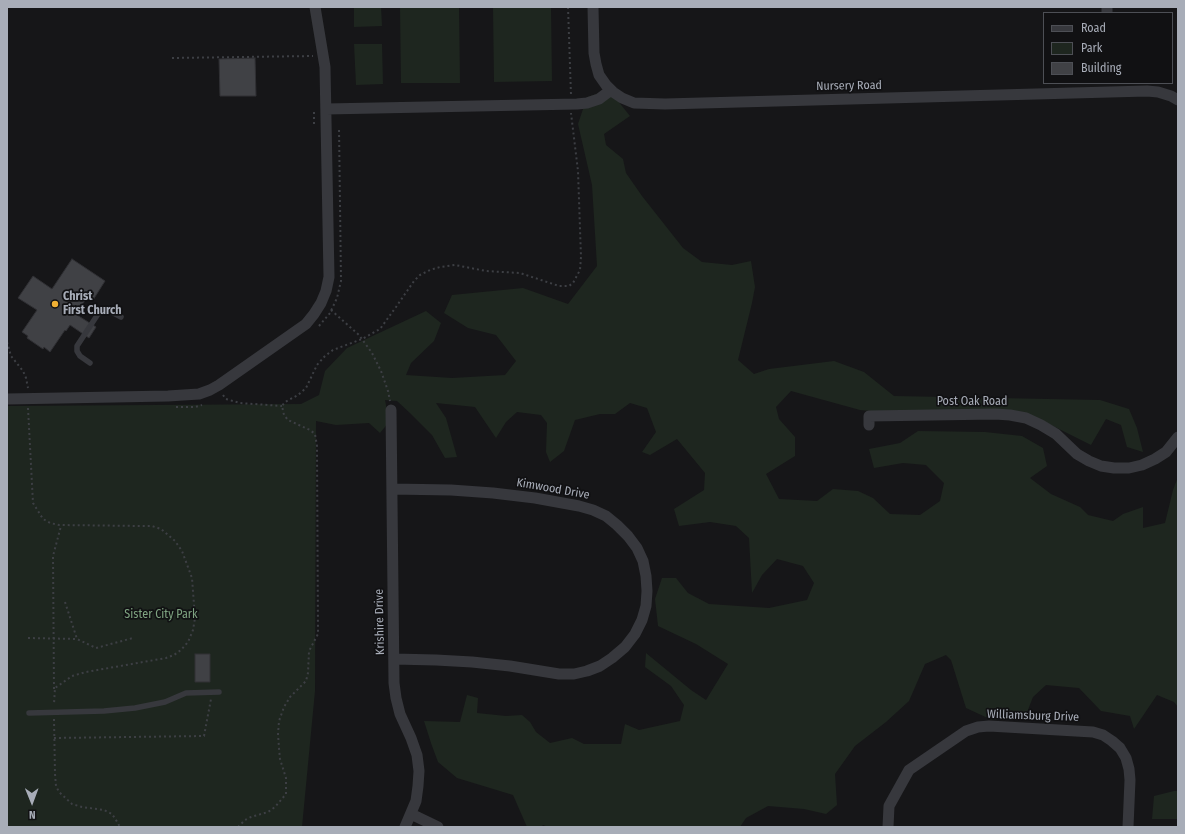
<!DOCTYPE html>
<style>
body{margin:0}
#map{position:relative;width:1185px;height:834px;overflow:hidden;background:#161618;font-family:"Fira Sans Condensed",sans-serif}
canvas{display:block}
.frame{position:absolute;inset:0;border:8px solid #a8adb8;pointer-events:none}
.legend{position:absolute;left:1043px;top:12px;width:130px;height:72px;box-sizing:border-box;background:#111113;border:1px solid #4d4f55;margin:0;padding:5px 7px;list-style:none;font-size:12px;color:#a8adb8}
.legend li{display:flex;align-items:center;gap:8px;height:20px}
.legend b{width:20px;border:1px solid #4d4f55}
.north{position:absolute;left:12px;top:782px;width:40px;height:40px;-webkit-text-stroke:3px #111113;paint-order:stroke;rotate:179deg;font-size:11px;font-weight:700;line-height:16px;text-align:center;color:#a8adb8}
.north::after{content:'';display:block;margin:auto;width:14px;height:18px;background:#a8adb8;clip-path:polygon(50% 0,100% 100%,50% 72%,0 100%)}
</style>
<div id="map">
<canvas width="1185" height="834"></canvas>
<div class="frame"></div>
<ul class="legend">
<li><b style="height:5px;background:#37383d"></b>Road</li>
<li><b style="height:11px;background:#1e261f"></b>Park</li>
<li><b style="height:11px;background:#404145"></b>Building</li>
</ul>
<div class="north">N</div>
</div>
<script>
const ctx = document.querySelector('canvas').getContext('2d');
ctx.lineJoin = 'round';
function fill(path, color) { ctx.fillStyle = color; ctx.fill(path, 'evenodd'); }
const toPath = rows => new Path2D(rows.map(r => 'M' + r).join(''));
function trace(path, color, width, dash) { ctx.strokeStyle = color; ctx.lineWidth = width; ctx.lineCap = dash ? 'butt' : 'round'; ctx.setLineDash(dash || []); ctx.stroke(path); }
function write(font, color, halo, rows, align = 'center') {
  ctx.font = font + ' "Fira Sans Condensed",sans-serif'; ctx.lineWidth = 3.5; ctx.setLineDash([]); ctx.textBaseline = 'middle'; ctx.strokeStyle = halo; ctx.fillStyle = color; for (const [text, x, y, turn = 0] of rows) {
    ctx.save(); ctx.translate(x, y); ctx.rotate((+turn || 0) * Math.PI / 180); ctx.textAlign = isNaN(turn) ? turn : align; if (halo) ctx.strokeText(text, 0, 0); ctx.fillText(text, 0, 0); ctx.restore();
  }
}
const green = toPath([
 [354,7,381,7,382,26,354,27],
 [400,7,459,7,460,83,401,83],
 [493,7,551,7,552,81,494,82],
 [354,44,382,44,383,84,356,85],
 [605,91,618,101,630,116,604,134,606,145,623,159,626,173,642,196,683,248,702,262,732,265,751,261,755,287,752,303,738,360,754,374,769,369,834,361,864,372,894,396,1100,400,1129,409,1137,428,1143,452,1127,447,1121,425,1106,419,1091,445,1033,416,893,413,860,410,791,391,776,407,779,419,795,437,795,456,766,474,779,499,817,501,833,489,858,491,873,498,890,514,920,515,940,501,944,483,926,465,903,463,874,468,869,449,900,443,918,431,985,432,1022,436,1043,448,1047,466,1030,478,1051,494,1080,507,1088,515,1113,521,1123,514,1143,507,1143,528,1165,523,1173,490,1178,477,1178,707,1174,702,1157,695,1134,729,1130,716,1101,711,1079,688,1046,685,1033,697,1026,715,992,720,966,708,951,660,946,655,925,664,909,701,886,722,855,746,835,774,837,805,826,814,804,809,768,806,746,818,740,827,548,827,543,825,541,827,527,827,513,795,457,778,438,762,431,743,424,721,460,722,467,695,478,698,477,713,506,716,522,715,530,722,536,732,550,743,572,738,584,744,621,744,625,724,639,730,680,721,684,705,671,686,645,667,646,653,691,690,706,700,728,664,696,644,658,626,655,599,662,578,676,578,688,593,709,604,769,608,807,600,814,583,803,566,777,559,762,575,752,593,749,538,736,526,710,522,679,526,674,509,704,490,705,473,677,439,650,455,642,452,656,432,647,408,630,403,615,414,600,414,575,420,564,451,550,462,546,452,547,423,541,415,517,412,506,422,496,438,475,407,436,403,446,418,457,457,445,458,432,435,411,414,397,401,385,400,389,422,380,433,369,423,336,425,316,421,315,691,302,827,7,827,7,406,301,404,319,395,325,371,347,348,426,311,441,323,434,341,411,363,406,375,452,378,505,375,516,361,496,335,468,328,444,313,452,295,523,288,568,304,597,266,592,185,578,124,587,97],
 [1174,791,1178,791,1178,819,1152,819,1154,796]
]);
const building = toPath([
 [255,58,256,96,220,96,219,59,255,58],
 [72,259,105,281,93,300,88,296,80,308,81,309,77,315,96,327,89,338,70,325,66,331,65,330,50,352,44,347,43,349,27,338,28,336,22,332,37,310,18,298,33,276,52,289,72,259],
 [195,654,210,654,210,682,195,682,195,654]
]);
const path = toPath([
 [568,7,571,95],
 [172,58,313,56],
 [314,112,314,127],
 [331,310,359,335,372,353,381,371,388,391,390,401],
 [319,326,330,313,337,298,341,281,339,127],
 [7,342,11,356,23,371,26,378,28,388],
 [223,395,226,399,240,403,282,406],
 [176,407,195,407,202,405],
 [28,408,33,503,43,519,50,523,59,525,143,526,152,526,161,529,175,541,182,551,192,578,195,618,193,630,188,642,181,650,174,655,166,658,86,672,72,676,55,688,54,704],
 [65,602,77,639,96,648,133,638],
 [28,638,77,639],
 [54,689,53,556,61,526],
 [54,719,55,774,56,786,59,792,72,804,82,807,104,810,112,814,116,820,120,827],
 [54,738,204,736,211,699],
 [238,827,245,820,251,817,268,812,275,807,286,794,286,778,280,759,279,748,278,734,279,721,284,707,290,697,306,681,308,673,309,651,318,634,317,446,315,434,310,430,288,420,284,415,282,406,285,402,298,395,306,388,317,365,325,356,333,350,362,339,380,329,396,307,414,281,420,275,430,270,440,267,455,265,486,271,520,273,559,286,569,286,573,283,580,270,581,257,578,171,571,113]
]);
const service = toPath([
 [90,363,80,356,77,351,77,346,100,311,104,309,108,310,121,317],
 [29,713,104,711,135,708,165,702,186,693,219,692]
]);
const minor = toPath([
 [593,7,594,53,596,64,599,75,606,85,613,92,622,98,634,103,665,104,1147,91,1158,92,1171,96,1178,100],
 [1107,13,1107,7],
 [326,109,577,104,587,103,599,99,611,90],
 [7,399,168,396,199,394,210,390,219,385,306,324,314,314,321,303,326,291,329,277,325,67,315,7],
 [391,410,394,683,396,698,400,714,411,738,417,755,419,771,418,786,416,801,405,827],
 [869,425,869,416,995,414,1010,415,1026,418,1041,425,1056,434,1077,454,1089,461,1101,466,1114,468,1129,468,1142,465,1155,459,1166,452,1178,437],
 [392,489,451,490,493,493,535,498,579,506,593,510,606,516,617,525,628,536,637,548,643,561,646,576,647,591,646,606,642,620,635,634,625,647,612,658,600,666,587,671,574,674,559,674,510,666,472,662,436,660,394,659],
 [411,814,438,827],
 [888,827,889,806,909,770,966,731,978,727,989,726,1093,732,1103,735,1112,741,1120,748,1126,758,1129,769,1130,780,1128,827]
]);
const markers = [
 [55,304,4,"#f2b134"]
];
const streetNames = [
 ["Nursery Road",849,86,-1],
 ["Post Oak Road",972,402],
 ["Kimwood Drive",553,489,10],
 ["Krishire Drive",380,622,-91],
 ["Williamsburg Drive",1033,716,2]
];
const poiNames = [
 ["Christ",63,297],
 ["First Church",63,311]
];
const parkNames = [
 ["Sister City Park",161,615]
];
fill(green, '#1e261f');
fill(building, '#404145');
trace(building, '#303034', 1);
trace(path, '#3d3f44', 2, [2, 3]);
trace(service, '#37383d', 5.5);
trace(minor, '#37383d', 11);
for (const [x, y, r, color] of markers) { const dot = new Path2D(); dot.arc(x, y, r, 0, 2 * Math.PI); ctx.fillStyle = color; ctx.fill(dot); trace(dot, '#111113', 1.5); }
write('12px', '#a8adb8', '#111113', streetNames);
write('bold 12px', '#a8adb8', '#111113', poiNames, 'left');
write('12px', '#7fa381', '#111113', parkNames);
</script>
